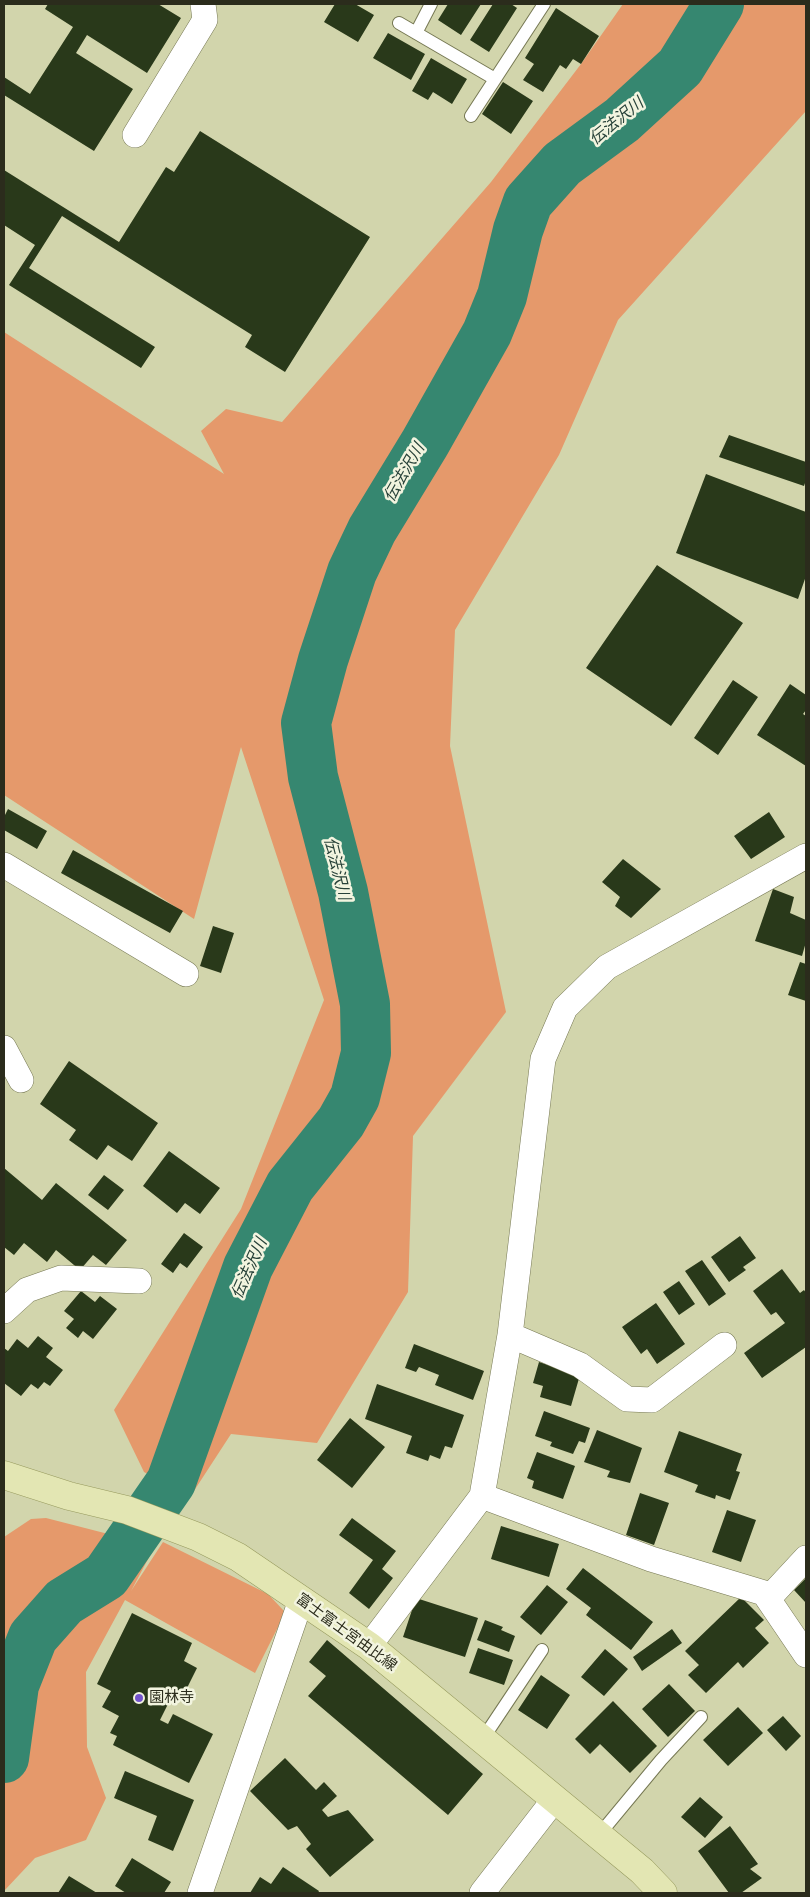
<!DOCTYPE html>
<meta charset="utf-8">
<style>
body{margin:0}
#map{position:relative;width:810px;height:1897px;overflow:hidden;background:#d2d5ac;font-family:"Roboto Condensed",sans-serif}
canvas{display:block}
.frame{position:absolute;inset:0;border:5px solid #2b2c1c;pointer-events:none}
</style>
<div id="map">
<canvas width="810" height="1897"></canvas>
<div class="frame"></div>
</div>
<script>
const ctx = document.querySelector('canvas').getContext('2d');
ctx.lineJoin = 'round';
function fill(path, color) { ctx.fillStyle = color; ctx.fill(path, 'evenodd'); }
const toPath = rows => new Path2D(rows.map(r => 'M' + r).join(''));
function trace(path, color, width, dash) { ctx.strokeStyle = color; ctx.lineWidth = width; ctx.lineCap = dash ? 'butt' : 'round'; ctx.setLineDash(dash || []); ctx.stroke(path); }
function write(font, color, halo, rows, align = 'center') {
  ctx.font = font + ' "Roboto Condensed","Noto Sans JP",sans-serif'; ctx.lineWidth = 5; ctx.setLineDash([]); ctx.textBaseline = 'middle'; ctx.strokeStyle = halo; ctx.fillStyle = color; for (const [text, x, y, turn = 0] of rows) {
    ctx.save(); ctx.translate(x, y); ctx.rotate((+turn || 0) * Math.PI / 180); ctx.textAlign = isNaN(turn) ? turn : align; if (halo) ctx.strokeText(text, 0, 0); ctx.fillText(text, 0, 0); ctx.restore();
  }
}
const green = toPath([
 [623,4,806,4,806,111,618,320,559,455,455,630,450,746,506,1012,413,1136,408,1292,317,1443,231,1434,190,1497,144,1472,114,1410,241,1209,324,1000,241,747,194,919,4,795,4,332,224,474,201,431,226,409,282,422,491,182,581,64],
 [46,1518,155,1546,131,1591,163,1542,268,1594,284,1611,278,1627,255,1673,125,1600,86,1672,87,1747,106,1798,86,1840,35,1858,4,1891,4,1537,31,1519]
]);
const river = toPath([
 [4,1758,14,1685,33,1637,64,1602,106,1576,171,1482,248,1267,290,1186,341,1122,355,1097,366,1053,365,1004,343,892,313,777,306,723,323,660,352,572,372,530,425,443,487,333,502,296,518,230,528,202,562,164,622,120,680,67,719,4]
]);
const building = toPath([
 [48,4,158,4,181,18,147,73,87,35,76,53,133,89,94,151,4,95,4,77,30,94,73,27,45,9],
 [335,4,355,4,374,15,358,42,324,22],
 [448,4,481,4,461,35,438,20],
 [493,4,511,4,517,8,489,52,470,40],
 [556,8,599,36,581,64,573,59,566,69,560,65,543,92,523,80,534,64,525,58],
 [388,33,425,54,411,80,373,58],
 [431,58,467,79,452,104,433,92,428,100,412,91],
 [503,82,533,101,511,134,482,114],
 [200,131,370,237,285,372,245,347,252,335,62,216,29,268,155,347,141,368,9,285,35,245,4,225,4,170,119,242,166,167,174,172],
 [729,435,806,462,806,480,804,486,719,457],
 [706,474,806,512,806,576,798,599,676,553],
 [657,565,743,623,671,726,586,668],
 [733,680,758,697,718,755,694,738],
 [790,684,806,695,806,710,803,714,806,716,806,766,757,735],
 [8,809,47,831,37,849,4,830,4,817],
 [769,812,785,837,751,859,734,836],
 [73,850,183,911,170,933,61,873],
 [623,859,661,889,631,918,615,906,620,897,602,882],
 [773,889,794,897,790,913,806,920,806,942,802,956,755,941],
 [213,926,234,933,221,973,200,966],
 [800,962,806,964,806,1001,788,995],
 [69,1061,158,1123,132,1161,108,1145,97,1160,69,1140,76,1130,40,1104],
 [169,1151,220,1188,200,1214,185,1203,177,1213,143,1186],
 [4,1168,42,1200,56,1183,127,1240,106,1265,93,1255,80,1270,56,1250,47,1262,24,1243,14,1255,4,1247],
 [104,1175,124,1190,108,1210,88,1195],
 [184,1233,203,1247,187,1268,180,1263,173,1273,161,1264],
 [740,1236,756,1258,743,1267,746,1270,729,1282,711,1257],
 [702,1260,726,1294,709,1306,685,1271],
 [782,1269,800,1293,804,1290,806,1293,806,1347,762,1378,744,1353,785,1323,776,1312,771,1315,753,1291],
 [679,1281,695,1304,679,1315,663,1292],
 [81,1291,95,1302,100,1296,117,1309,93,1339,83,1331,78,1338,66,1328,74,1319,64,1311],
 [656,1303,685,1344,657,1364,647,1349,641,1354,622,1327],
 [38,1336,53,1348,46,1357,63,1370,50,1386,44,1382,38,1389,31,1384,21,1396,4,1383,4,1348,8,1351,17,1339,28,1348],
 [414,1344,484,1371,473,1400,435,1385,439,1375,419,1367,416,1372,405,1368],
 [539,1362,580,1375,571,1406,540,1397,543,1386,533,1383],
 [377,1384,464,1415,452,1448,445,1446,440,1459,430,1455,428,1461,406,1453,412,1436,365,1419],
 [544,1411,590,1428,585,1443,579,1441,573,1454,550,1446,552,1442,535,1436],
 [350,1418,385,1447,352,1488,317,1460],
 [597,1430,642,1448,630,1483,607,1477,610,1471,584,1462],
 [679,1431,742,1454,736,1471,740,1472,730,1500,716,1495,715,1499,695,1492,698,1485,664,1472],
 [537,1452,575,1466,563,1499,532,1488,534,1481,527,1478],
 [640,1493,669,1503,654,1545,626,1535],
 [727,1510,756,1520,741,1562,712,1552],
 [352,1518,396,1551,382,1569,393,1578,369,1609,349,1593,373,1560,339,1535],
 [501,1526,559,1544,549,1577,491,1559],
 [583,1568,653,1622,631,1650,586,1615,591,1608,566,1589],
 [806,1578,806,1603,794,1590],
 [547,1585,568,1602,541,1635,520,1617],
 [741,1597,764,1620,755,1628,769,1643,743,1668,738,1662,706,1693,688,1675,699,1665,685,1651],
 [416,1598,478,1618,465,1657,403,1637],
 [132,1613,192,1643,184,1661,197,1668,181,1700,172,1696,160,1720,168,1724,173,1714,213,1734,189,1783,113,1745,117,1736,110,1733,119,1716,102,1707,111,1691,97,1684],
 [485,1620,503,1627,501,1630,515,1636,509,1652,477,1640],
 [672,1629,682,1643,642,1671,633,1657],
 [327,1640,483,1774,448,1815,308,1696,326,1676,309,1662],
 [478,1648,513,1660,504,1685,469,1673],
 [605,1649,628,1669,604,1696,581,1677],
 [541,1675,570,1695,547,1729,518,1710],
 [669,1684,695,1711,668,1737,642,1709],
 [613,1701,657,1746,630,1773,600,1744,590,1754,575,1739],
 [738,1707,763,1733,728,1766,703,1740],
 [783,1716,801,1736,786,1751,767,1730],
 [285,1758,316,1790,324,1782,337,1796,322,1810,328,1817,348,1810,374,1840,330,1877,306,1849,311,1844,297,1826,288,1830,250,1791],
 [125,1771,194,1800,173,1851,148,1840,157,1816,114,1798],
 [700,1797,723,1817,705,1838,681,1817],
 [730,1826,758,1864,750,1869,762,1878,741,1893,729,1893,698,1851],
 [132,1858,171,1882,164,1893,126,1893,115,1886],
 [283,1867,319,1891,318,1893,250,1893,260,1877,271,1884],
 [69,1876,97,1893,58,1893]
]);
const lane = toPath([
 [399,23,495,79],
 [416,33,431,4],
 [471,116,544,4],
 [482,1740,542,1650],
 [598,1836,661,1760,701,1717]
]);
const street = toPath([
 [135,135,205,20,203,4],
 [4,865,186,974],
 [4,1048,21,1080],
 [4,1311,27,1290,61,1278,139,1281],
 [510,1335,580,1365,627,1399,652,1400,724,1345],
 [482,1496,651,1559,764,1593,806,1655],
 [768,1599,806,1558],
 [369,1646,482,1496,510,1335,543,1059,565,1008,607,967,806,856],
 [200,1893,301,1600],
 [482,1893,554,1800]
]);
const primary = toPath([
 [4,1475,69,1496,127,1510,198,1537,238,1557,369,1646,642,1871,663,1893]
]);
const markers = [
 [139,1698,5,"#7353cc"]
];
const streetNames = [
 ["富士富士宮由比線",346,1633,36]
];
const poiNames = [
 ["園林寺",149,1698]
];
const waterNames = [
 ["伝法沢川",617,122,-39],
 ["伝法沢川",405,473,-60],
 ["伝法沢川",336,869,76],
 ["伝法沢川",250,1269,-66]
];
fill(green, '#e5996b');
trace(river, '#368770', 50);
fill(building, '#29391a');
trace(lane, '#767853', 14);
trace(street, '#767853', 26);
trace(primary, '#979a5e', 29);
trace(lane, '#fff', 12);
trace(street, '#fff', 25);
trace(primary, '#e3e6b3', 28);
for (const [x, y, r, color] of markers) { const dot = new Path2D(); dot.arc(x, y, r, 0, 2 * Math.PI); ctx.fillStyle = color; ctx.fill(dot); trace(dot, '#f2f4df', 2); }
write('15px', '#2b2c1c', '#f2f4df', streetNames);
write('15px', '#2b2c1c', '#f2f4df', poiNames, 'left');
write('italic 16px', '#274138', '#f2f4df', waterNames);
</script>
